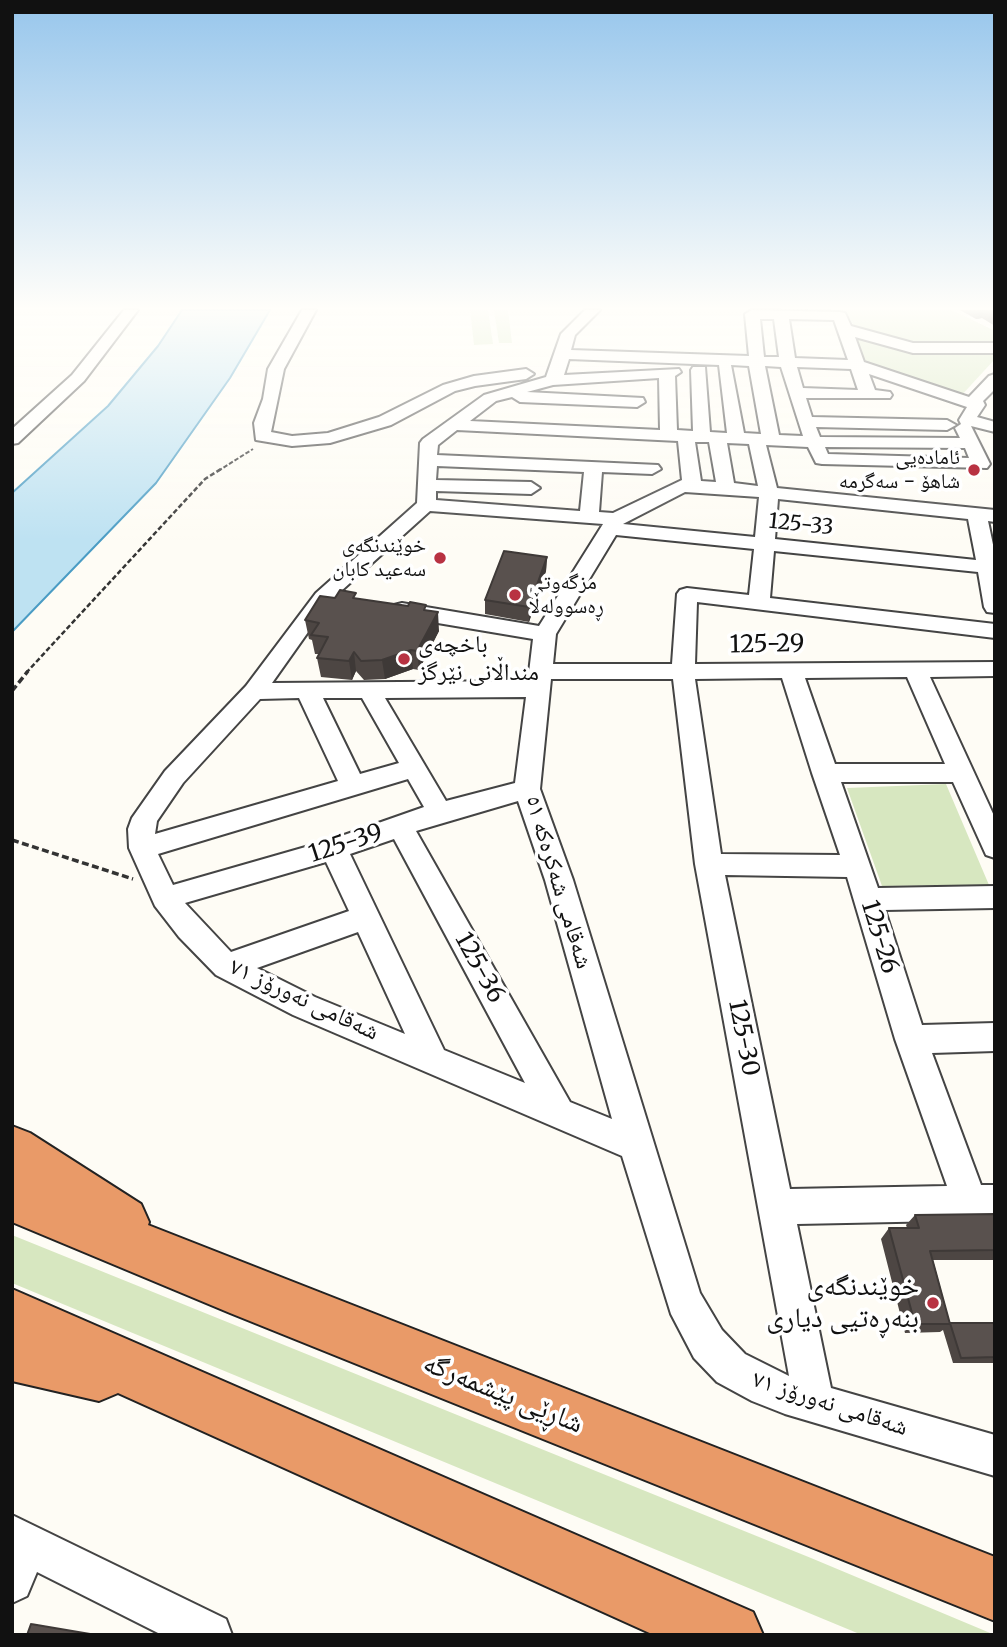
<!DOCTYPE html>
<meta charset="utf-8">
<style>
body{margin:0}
#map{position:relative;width:1007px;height:1647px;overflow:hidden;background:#fefcf5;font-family:Merriweather,serif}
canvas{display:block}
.frame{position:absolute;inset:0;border:14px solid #111;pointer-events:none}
</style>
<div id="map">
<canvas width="1007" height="1647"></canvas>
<div class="frame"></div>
</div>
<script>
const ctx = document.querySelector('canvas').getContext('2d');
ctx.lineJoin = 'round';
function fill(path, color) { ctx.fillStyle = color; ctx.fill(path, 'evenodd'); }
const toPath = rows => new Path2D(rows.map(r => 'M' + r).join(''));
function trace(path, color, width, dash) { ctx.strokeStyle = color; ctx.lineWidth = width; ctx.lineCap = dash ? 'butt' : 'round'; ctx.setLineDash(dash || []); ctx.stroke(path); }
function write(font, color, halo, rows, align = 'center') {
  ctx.font = font + ' Merriweather,"Noto Naskh Arabic",serif'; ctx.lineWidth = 7; ctx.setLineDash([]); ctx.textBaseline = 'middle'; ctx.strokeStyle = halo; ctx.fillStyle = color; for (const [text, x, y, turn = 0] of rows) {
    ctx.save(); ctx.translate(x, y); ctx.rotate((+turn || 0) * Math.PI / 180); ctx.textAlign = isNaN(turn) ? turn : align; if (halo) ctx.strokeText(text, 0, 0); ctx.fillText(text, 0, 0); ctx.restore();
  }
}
const green = toPath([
 [470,310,488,310,493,344,474,345],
 [494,310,508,310,512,343,499,343],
 [845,310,952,310,995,331,995,346,913,345,874,335,854,326],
 [850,333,871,341,995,351,995,359,960,397,860,364],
 [946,784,989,885,882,886,847,788],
 [12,1235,811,1558,995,1635,862,1635,12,1283]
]);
const water = toPath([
 [182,310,270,310,230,378,156,483,12,632,12,493,108,406,158,346,182,310]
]);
const pathFar2 = toPath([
 [218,471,253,449]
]);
const pathFar1 = toPath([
 [26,673,205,479,221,469]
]);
const path = toPath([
 [12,691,28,671],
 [12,840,133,879]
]);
const minor = toPath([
 [124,310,138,310,84,381,18,443,12,444,12,429,72,375,124,310],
 [302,310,316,310,284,369,271,432,292,436,328,433,379,417,443,385,474,376,526,369,534,374,526,379,475,386,455,391,391,425,330,443,292,446,256,440,254,423,263,399,268,369,302,310],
 [585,310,600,310,575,335,571,350,749,356,745,314,752,310,840,312,845,313,851,326,913,343,995,343,995,353,913,353,855,337,864,362,969,397,989,376,995,374,995,389,983,401,985,405,977,417,995,422,995,432,971,426,990,464,987,468,822,464,816,463,808,447,766,445,777,488,995,510,995,522,988,521,995,554,995,613,987,612,984,607,978,572,774,551,770,598,995,624,995,638,697,602,695,664,995,662,995,676,930,677,995,818,995,858,986,855,953,782,841,782,878,888,995,886,995,908,885,910,922,1025,995,1023,995,1051,932,1053,981,1185,995,1185,995,1220,797,1224,831,1388,995,1435,995,1476,785,1414,752,1401,717,1382,694,1358,671,1314,622,1156,293,1015,216,975,179,937,155,906,129,848,128,829,132,818,165,771,246,686,316,593,417,503,420,443,423,439,484,395,546,377,561,334,585,310],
 [760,319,774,319,779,357,764,357,760,319],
 [789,319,834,320,848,360,795,358,789,319],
 [569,359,719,365,727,433,710,432,705,367,693,367,691,370,693,431,677,430,675,376,681,372,679,369,564,375,569,359],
 [731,365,749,366,761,434,744,433,731,365],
 [765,366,781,367,803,436,779,435,765,366],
 [797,367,851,369,858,390,803,388,797,367],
 [869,374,967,407,959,420,961,424,955,428,960,438,820,437,816,427,947,430,956,425,947,420,812,417,806,398,890,398,892,395,890,392,875,390,869,374],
 [659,378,660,430,470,421,496,401,512,397,520,402,637,407,645,402,643,398,527,392,553,385,659,378],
 [457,430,678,441,682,480,613,513,599,512,602,472,652,474,661,469,658,465,437,455,438,445,457,430],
 [695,442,709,442,716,482,701,481,695,442],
 [727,443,749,444,758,486,734,483,727,443],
 [825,447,965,448,969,458,828,454,825,447],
 [437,466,584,472,580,511,436,500,436,491,531,494,540,488,531,482,436,480,437,466],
 [685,492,759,497,755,537,623,524,685,492],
 [778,499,968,519,976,560,775,539,778,499],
 [430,511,603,524,539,626,402,603,394,605,391,610,394,615,402,617,533,639,528,681,272,683,330,601,430,511],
 [616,535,754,549,749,595,687,588,680,590,677,594,672,664,553,664,556,634,616,535],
 [907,677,945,764,835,764,805,678,907,677],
 [782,678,812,773,840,855,721,854,695,679,782,678],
 [551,679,673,679,695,864,789,1376,745,1354,722,1330,700,1293,573,880,540,789,551,679],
 [526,697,515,783,446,801,385,698,526,697],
 [299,698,338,781,155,834,157,821,183,783,260,699,299,698],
 [323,698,362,698,399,763,360,774,323,698],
 [408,779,424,807,330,840,173,885,158,854,408,779],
 [518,801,545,880,612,1119,570,1102,416,831,518,801],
 [394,839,525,1083,444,1050,350,854,394,839],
 [326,862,349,911,231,952,185,903,326,862],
 [725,875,847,877,895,1039,947,1186,790,1189,725,875],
 [358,932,405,1034,315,997,257,968,358,932],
 [12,1515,226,1619,232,1635,162,1635,37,1572,27,1596,12,1603,12,1515]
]);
const highway = toPath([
 [12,1126,30,1133,141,1204,149,1222,148,1225,995,1557,995,1621,230,1313,12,1222,12,1126],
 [12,1289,753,1612,763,1635,654,1635,118,1393,99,1401,12,1381,12,1289]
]);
const wall = toPath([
 [960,310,995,310,995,326,982,318,976,319],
 [547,557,546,571,529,622,485,614,485,600],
 [335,598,357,599,427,611,439,631,419,670,413,669,385,679,364,680,356,671,352,680,321,677,317,658,319,654,315,654,312,640,309,639,305,620],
 [995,1214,995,1260,933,1260,950,1323,995,1323,995,1363,953,1363,943,1330,940,1332,905,1333,881,1239,889,1228,907,1228,906,1225,915,1215]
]);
const shadedWall = toPath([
 [980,310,985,310,982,318,976,319],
 [547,557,546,571,529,622,529,607],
 [438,612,439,631,419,670,417,651],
 [411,650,413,669,385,679,382,660],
 [354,652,356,671,352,680,349,661]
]);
const building = toPath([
 [504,551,547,557,529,607,485,600,504,551],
 [340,590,356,593,353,598,408,606,410,602,426,605,424,610,438,612,417,651,411,650,382,660,361,661,354,652,349,661,317,658,328,637,311,635,319,623,305,620,320,596,335,598,340,590],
 [995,1214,995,1250,930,1251,950,1324,915,1324,889,1228,919,1228,915,1215,995,1214],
 [950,1323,995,1323,995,1357,961,1358,950,1323],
 [31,1624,96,1635,27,1635,31,1624]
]);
const markers = [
 [974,470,7,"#b83242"],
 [440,558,7,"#b83242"],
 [515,595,7,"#b83242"],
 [404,659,7,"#b83242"],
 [933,1303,7,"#b83242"]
];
const farPoinames = [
 ["ئامادەیی",960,458],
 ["شاهۆ - سەگرمە",960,482],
 ["خوێندنگەی",426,546],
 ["سەعید کابان",426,570],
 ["مزگەوتی",529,583,"left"],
 ["ڕەسوولەڵا",529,607,"left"]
];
const farStreetnames = [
 ["125-33",801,525,6]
];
const poiNames = [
 ["باخچەی",418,645],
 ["منداڵانی نێرگز",418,673]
];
const streetNames = [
 ["125-29",767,645,-1],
 ["125-39",346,844,-18],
 ["شەقامی شەکرەکە ٥١",558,882,73],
 ["125-26",879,937,73],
 ["125-36",479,968,61],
 ["شەقامی نەورۆز ٧١",304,1000,25],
 ["125-30",743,1038,79],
 ["شەقامی نەورۆز ٧١",830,1404,18]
];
const nearPoinames = [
 ["خوێندنگەی",919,1287],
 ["بنەڕەتیی دیاری",919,1319]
];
const nearStreetnames = [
 ["شاڕێی پێشمەرگە",503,1394,22]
];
fill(green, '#d7e7c0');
fill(water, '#bee2f2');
trace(water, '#4a9cc4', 2);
trace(minor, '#444', 4);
trace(highway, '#222', 4);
trace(pathFar2, '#333', 2, [4.5, 2]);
trace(pathFar1, '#333', 2.5, [5, 2.5]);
trace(path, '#333', 3.5, [7, 3.5]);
fill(minor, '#fff');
fill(highway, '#e99a68');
fill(wall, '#4d4643');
fill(shadedWall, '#3e3937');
fill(building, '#59514e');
trace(building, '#3e3937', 2);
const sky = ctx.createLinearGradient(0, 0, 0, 540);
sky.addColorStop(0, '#97c6ec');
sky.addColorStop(0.57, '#fffefa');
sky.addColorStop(1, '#fffefa00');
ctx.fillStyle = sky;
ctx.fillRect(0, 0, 1007, 540);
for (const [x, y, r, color] of markers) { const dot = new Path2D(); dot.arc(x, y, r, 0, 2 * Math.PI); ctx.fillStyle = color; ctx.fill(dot); trace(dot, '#fff', 2.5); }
write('21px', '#111', '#fff', farPoinames, 'right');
write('21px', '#111', '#fff', farStreetnames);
write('24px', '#111', '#fff', poiNames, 'left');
write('24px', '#111', '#fff', streetNames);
write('28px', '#111', '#fff', nearPoinames, 'right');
write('28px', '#111', '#fff', nearStreetnames);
</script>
